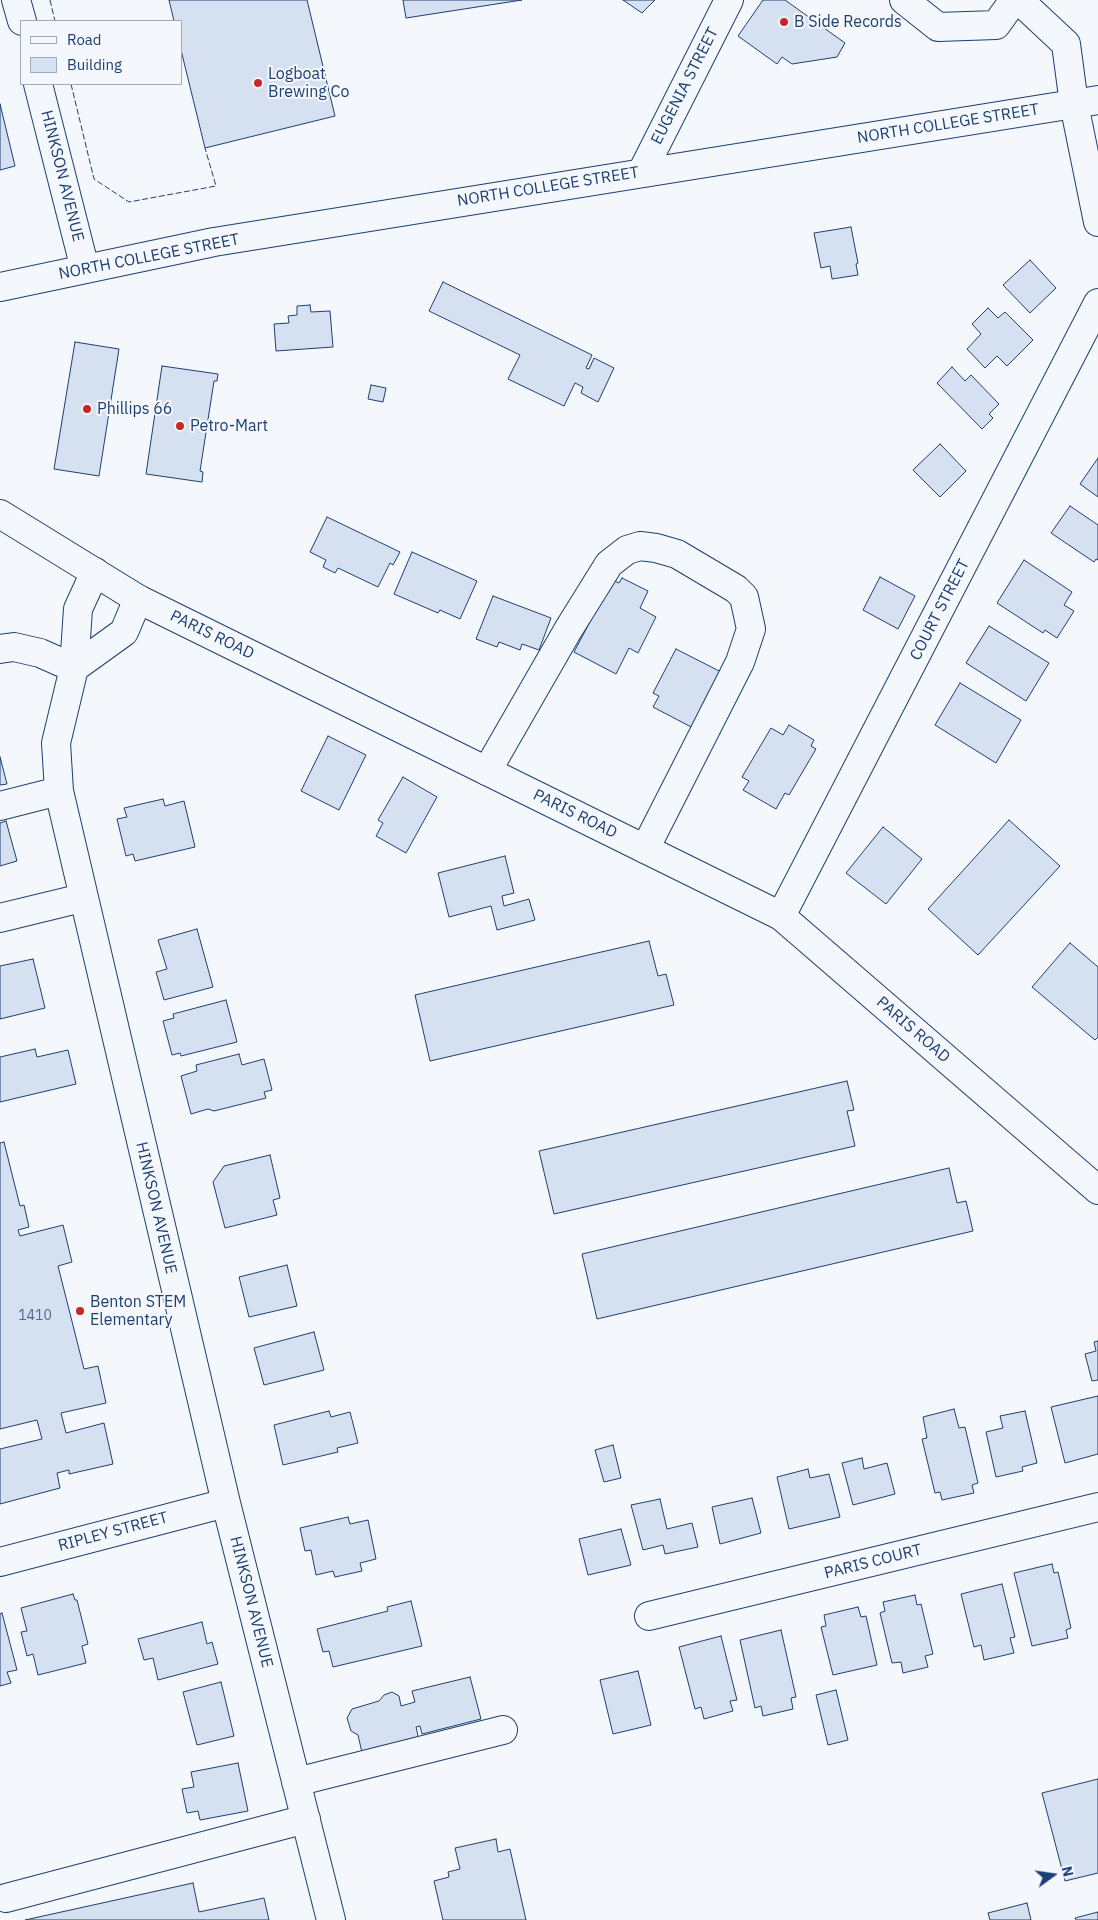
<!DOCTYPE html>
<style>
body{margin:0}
#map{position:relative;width:1098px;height:1920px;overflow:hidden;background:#f4f7fb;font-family:"IBM Plex Sans",sans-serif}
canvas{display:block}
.legend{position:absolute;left:20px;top:20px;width:162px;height:65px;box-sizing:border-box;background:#f4f7fb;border:1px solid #9eadc5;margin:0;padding:6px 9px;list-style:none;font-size:15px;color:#1d3f73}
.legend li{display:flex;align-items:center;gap:10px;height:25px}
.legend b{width:25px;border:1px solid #9eadc5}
.north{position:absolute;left:1028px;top:1850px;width:50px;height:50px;-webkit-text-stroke:4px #f4f7fb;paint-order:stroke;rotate:76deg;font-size:14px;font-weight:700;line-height:20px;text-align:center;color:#1d3f73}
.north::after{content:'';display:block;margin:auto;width:18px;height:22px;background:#1d3f73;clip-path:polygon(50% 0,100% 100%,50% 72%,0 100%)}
</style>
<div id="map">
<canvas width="1098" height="1920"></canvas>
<ul class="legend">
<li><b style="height:6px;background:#f4f7fb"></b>Road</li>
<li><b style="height:14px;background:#d5e0f0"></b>Building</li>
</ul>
<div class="north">N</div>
</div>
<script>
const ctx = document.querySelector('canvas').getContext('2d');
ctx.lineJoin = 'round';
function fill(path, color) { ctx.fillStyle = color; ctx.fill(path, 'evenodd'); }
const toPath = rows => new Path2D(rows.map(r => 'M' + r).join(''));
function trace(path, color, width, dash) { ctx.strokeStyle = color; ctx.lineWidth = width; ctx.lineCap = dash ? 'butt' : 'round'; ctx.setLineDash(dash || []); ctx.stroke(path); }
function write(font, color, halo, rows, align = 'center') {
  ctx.font = font + ' "IBM Plex Sans",sans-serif'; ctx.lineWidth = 4; ctx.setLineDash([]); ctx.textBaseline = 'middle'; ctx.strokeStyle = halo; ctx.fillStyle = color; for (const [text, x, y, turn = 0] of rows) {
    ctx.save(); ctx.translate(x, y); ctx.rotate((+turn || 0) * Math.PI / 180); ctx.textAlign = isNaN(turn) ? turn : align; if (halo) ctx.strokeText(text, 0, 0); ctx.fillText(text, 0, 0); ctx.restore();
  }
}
const building = toPath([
 [169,0,307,0,335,116,205,148,181,50,181,21,174,21,169,0],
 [403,0,522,0,406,18,403,0],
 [623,0,655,0,642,13,623,0],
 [763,0,785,0,845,43,837,57,792,64,782,57,777,64,738,36,763,0],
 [0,104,15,166,0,170,0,104],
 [851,227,858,263,856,264,858,275,832,279,830,266,821,268,814,233,851,227],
 [1030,260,1056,288,1030,313,1003,285,1030,260],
 [443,282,592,355,586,368,589,369,594,358,614,368,598,402,581,393,583,387,575,383,564,406,508,379,520,355,429,311,443,282],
 [310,305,311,312,330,311,333,347,276,351,274,324,289,323,288,316,297,315,297,306,310,305],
 [988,308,998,318,1005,312,1033,340,1007,366,997,356,985,368,967,349,981,334,972,324,988,308],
 [75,342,119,349,99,476,54,469,75,342],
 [162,366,218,374,217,381,214,381,200,471,203,472,202,482,146,474,162,366],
 [952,367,965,381,971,375,999,404,989,414,993,418,982,429,937,383,952,367],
 [371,385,386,388,383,402,368,399,371,385],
 [940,444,966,471,940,497,913,470,940,444],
 [1098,458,1098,497,1080,484,1098,458],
 [1070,506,1098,525,1098,560,1096,559,1094,562,1051,533,1070,506],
 [327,517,400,552,393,565,390,563,378,587,338,568,335,573,323,567,326,560,310,552,327,517],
 [412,552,477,581,460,619,440,610,438,613,394,594,412,552],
 [1024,560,1072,592,1064,605,1074,611,1057,638,1045,630,1043,633,997,603,1024,560],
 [880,577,915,596,898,629,863,610,880,577],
 [622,578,648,591,640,608,656,617,638,653,629,648,616,674,574,652,612,580,619,583,622,578],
 [493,596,551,618,539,650,522,644,520,650,499,642,497,647,476,639,493,596],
 [989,626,1049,663,1026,701,966,663,989,626],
 [676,649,727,675,695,729,653,707,659,696,653,693,676,649],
 [960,683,1021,720,996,763,935,725,960,683],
 [789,725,814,740,811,746,816,749,789,795,785,793,776,809,743,790,749,781,742,777,771,728,783,735,789,725],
 [328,736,366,755,339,810,301,791,328,736],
 [0,757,7,784,0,785,0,757],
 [403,777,437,797,406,853,376,836,383,823,378,820,403,777],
 [163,799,165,806,184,801,195,847,135,861,133,854,126,856,117,819,127,817,124,808,163,799],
 [1009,820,1060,866,978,955,928,909,1009,820],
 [6,821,17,861,0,866,0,823,6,821],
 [883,827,922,859,886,904,846,873,883,827],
 [505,856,514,893,502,896,504,906,529,899,535,920,497,930,491,906,449,917,438,873,505,856],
 [197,929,213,987,164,1000,156,972,167,969,158,940,197,929],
 [649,941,658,976,666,974,674,1005,430,1061,415,995,649,941],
 [1070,943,1098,967,1098,1037,1095,1040,1032,987,1070,943],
 [33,959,45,1008,0,1019,0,966,33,959],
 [226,1000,237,1042,181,1056,180,1053,172,1055,163,1021,174,1018,173,1014,226,1000],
 [35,1049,37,1057,68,1050,76,1084,0,1102,0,1057,35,1049],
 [239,1054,242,1065,264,1059,272,1090,264,1092,266,1098,214,1111,208,1109,191,1114,181,1076,197,1071,196,1065,239,1054],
 [847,1081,854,1110,847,1111,855,1146,554,1214,539,1151,847,1081],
 [4,1142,20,1206,24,1205,29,1227,18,1230,20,1236,63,1225,72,1262,58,1266,84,1369,98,1366,106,1403,61,1413,66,1433,104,1423,113,1464,69,1474,69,1470,57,1473,60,1488,0,1504,0,1449,42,1439,37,1420,0,1429,0,1143,4,1142],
 [270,1155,280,1198,273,1200,277,1215,225,1228,213,1182,224,1166,270,1155],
 [949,1168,957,1203,966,1201,973,1231,597,1319,582,1254,949,1168],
 [287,1265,297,1306,249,1317,239,1277,287,1265],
 [314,1332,324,1370,264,1385,254,1348,314,1332],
 [1098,1341,1098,1380,1092,1381,1085,1354,1096,1351,1094,1342,1098,1341],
 [1098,1396,1098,1454,1065,1463,1051,1407,1098,1396],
 [954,1409,959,1428,965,1427,978,1483,972,1485,974,1493,942,1500,940,1492,935,1493,922,1439,927,1438,923,1417,954,1409],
 [329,1411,331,1417,350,1412,358,1443,337,1448,338,1452,283,1465,274,1425,329,1411],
 [1025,1411,1037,1463,1022,1467,1023,1471,996,1477,986,1432,1003,1428,1000,1416,1025,1411],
 [613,1445,621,1478,604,1482,595,1450,613,1445],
 [862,1458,864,1469,887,1463,895,1494,853,1505,842,1463,862,1458],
 [808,1469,810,1478,829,1474,840,1517,789,1529,777,1477,808,1469],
 [752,1498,761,1533,720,1544,712,1507,752,1498],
 [660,1499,667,1529,692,1523,698,1547,665,1554,663,1545,643,1550,631,1505,660,1499],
 [348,1517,350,1524,368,1520,376,1559,360,1563,362,1571,335,1577,333,1571,316,1575,311,1550,305,1551,300,1528,348,1517],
 [621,1529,631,1565,588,1575,579,1539,621,1529],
 [1052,1564,1054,1573,1058,1572,1071,1628,1066,1630,1068,1638,1032,1646,1014,1573,1052,1564],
 [1002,1584,1015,1637,1010,1638,1014,1653,984,1660,981,1645,974,1647,961,1594,1002,1584],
 [73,1594,75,1600,77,1600,88,1644,82,1646,86,1663,38,1675,33,1654,27,1656,21,1632,27,1631,21,1608,73,1594],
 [915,1595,917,1605,921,1604,933,1654,925,1656,928,1667,903,1673,901,1662,892,1663,880,1613,885,1611,883,1602,915,1595],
 [411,1601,422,1646,333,1667,329,1651,323,1652,317,1629,388,1611,387,1607,411,1601],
 [858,1607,861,1617,866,1616,877,1665,833,1675,821,1627,826,1626,824,1615,858,1607],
 [2,1613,17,1670,7,1672,11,1683,0,1686,0,1614,2,1613],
 [202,1622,207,1644,212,1642,218,1664,158,1680,153,1658,144,1660,138,1639,202,1622],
 [781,1630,796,1697,791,1698,793,1709,763,1716,761,1706,755,1708,740,1640,781,1630],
 [721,1636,737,1700,730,1701,733,1711,704,1719,701,1707,695,1709,679,1647,721,1636],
 [638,1671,651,1725,613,1734,600,1680,638,1671],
 [470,1677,481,1719,422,1734,420,1726,416,1727,420,1745,363,1757,358,1735,351,1731,347,1718,352,1709,379,1701,384,1695,392,1692,399,1696,401,1706,415,1702,412,1691,470,1677],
 [221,1682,234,1736,197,1745,183,1692,221,1682],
 [836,1690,848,1740,828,1745,816,1695,836,1690],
 [238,1763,248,1811,200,1820,198,1811,187,1813,182,1789,194,1787,191,1772,238,1763],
 [1098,1779,1098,1873,1065,1881,1042,1793,1098,1779],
 [496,1839,498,1852,510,1849,526,1920,443,1920,434,1881,449,1877,448,1872,460,1869,455,1848,496,1839],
 [193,1883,199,1912,264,1898,269,1920,25,1920,193,1883],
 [1027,1903,1031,1920,990,1920,988,1913,1027,1903],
 [1098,1912,1098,1920,1076,1920,1075,1918,1098,1912]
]);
const minor = toPath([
 [16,0,22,21],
 [904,0,938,27,996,25,1014,0],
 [1019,0,1066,44,1074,104,1098,222],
 [38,84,85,269],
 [642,172,729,0],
 [138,599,124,632,74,668,56,743,59,791,226,1503,331,1920],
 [0,649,14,647,40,653,74,668,78,609,95,572],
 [487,771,568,630,609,564,627,550,640,546,656,548,677,554,736,589,744,597,751,629,740,662,645,849],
 [0,806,59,791],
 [781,916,1098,303],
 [0,918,82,898],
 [0,1562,226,1503],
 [649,1616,1098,1507],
 [296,1782,503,1730],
 [6,1898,306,1819]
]);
const major = toPath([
 [0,287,214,242,1098,100],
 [0,514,138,599,781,916,1098,1190]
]);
const fence = toPath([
 [50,0,55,21],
 [71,84,94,179,129,202,216,186,205,148]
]);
const markers = [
 [784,22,5,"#c62828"],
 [258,83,5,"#c62828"],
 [87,409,5,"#c62828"],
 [180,426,5,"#c62828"],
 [80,1311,5,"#c62828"]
];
const numberNames = [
 ["1410",35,1316]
];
const poiNames = [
 ["B Side Records",794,22],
 ["Logboat",268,74],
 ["Brewing Co",268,92],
 ["Phillips 66",97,409],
 ["Petro-Mart",190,426],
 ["Benton STEM",90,1302],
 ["Elementary",90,1320]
];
const streetNames = [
 ["EUGENIA STREET",685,86,-63],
 ["NORTH COLLEGE STREET",948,124,-9],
 ["HINKSON AVENUE",62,176,76],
 ["NORTH COLLEGE STREET",548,187,-9],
 ["NORTH COLLEGE STREET",149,257,-11],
 ["COURT STREET",940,610,-63],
 ["PARIS ROAD",212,635,26],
 ["PARIS ROAD",575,814,26],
 ["PARIS ROAD",913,1030,41],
 ["HINKSON AVENUE",156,1208,77],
 ["RIPLEY STREET",113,1532,-15],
 ["PARIS COURT",873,1562,-14],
 ["HINKSON AVENUE",251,1602,76]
];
fill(building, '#d5e0f0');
trace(building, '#1d3f73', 1);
trace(minor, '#1d3f73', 30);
trace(major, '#1d3f73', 30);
trace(minor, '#f4f7fb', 28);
trace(major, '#f4f7fb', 28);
trace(fence, '#1d3f73', 1, [6, 2.5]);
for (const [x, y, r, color] of markers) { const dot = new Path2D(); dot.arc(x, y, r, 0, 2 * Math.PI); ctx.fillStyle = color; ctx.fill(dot); trace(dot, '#f4f7fb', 2); }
write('14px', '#4b6792', null, numberNames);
write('16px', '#1d3f73', '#f4f7fb', poiNames, 'left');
write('16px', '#1d3f73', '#f4f7fb', streetNames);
</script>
